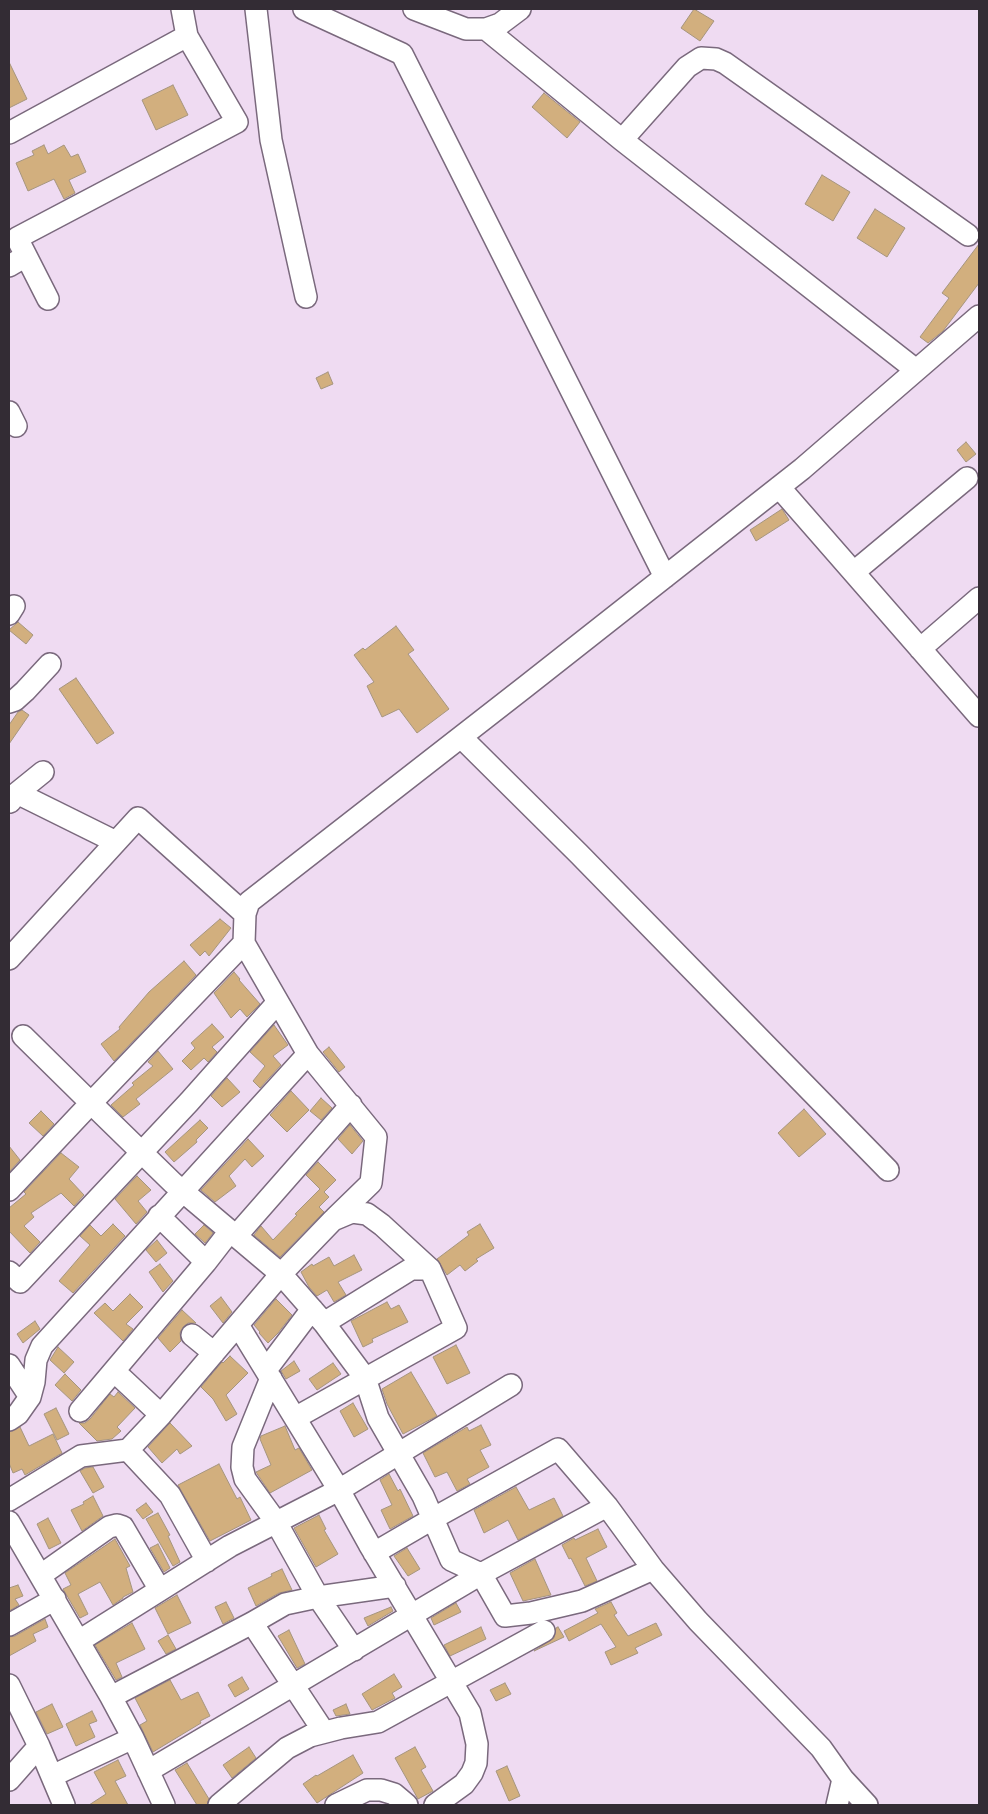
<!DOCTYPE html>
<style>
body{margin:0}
#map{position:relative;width:988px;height:1814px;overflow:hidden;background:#efdbf2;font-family:Montserrat,sans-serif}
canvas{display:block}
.frame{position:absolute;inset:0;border:10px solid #332c34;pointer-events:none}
</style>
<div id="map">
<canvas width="988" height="1814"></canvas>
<div class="frame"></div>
</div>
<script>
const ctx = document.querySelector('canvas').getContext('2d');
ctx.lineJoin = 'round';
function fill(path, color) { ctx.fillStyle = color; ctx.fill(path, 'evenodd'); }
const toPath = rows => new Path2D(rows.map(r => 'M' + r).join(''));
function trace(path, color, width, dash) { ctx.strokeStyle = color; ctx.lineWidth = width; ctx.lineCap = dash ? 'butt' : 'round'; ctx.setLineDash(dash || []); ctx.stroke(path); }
const building = toPath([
 [694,9,714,21,700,41,681,28,694,9],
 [9,62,27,99,9,108,9,62],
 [173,85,188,115,156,130,142,100,173,85],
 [544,93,580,122,567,138,532,107,544,93],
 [44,145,48,154,64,145,71,157,78,154,86,172,69,180,75,193,64,199,54,179,28,191,16,163,34,155,32,151,44,145],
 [822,175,850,192,833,221,805,204,822,175],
 [875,209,905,228,887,257,857,238,875,209],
 [979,244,979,283,943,331,928,343,920,337,949,298,942,293,979,244],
 [328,372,333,384,321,389,316,378,328,372],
 [966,442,976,454,966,462,957,450,966,442],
 [782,509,789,520,756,541,750,530,782,509],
 [18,622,33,635,26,644,9,630,18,622],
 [396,626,414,650,408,654,449,709,417,733,399,709,382,717,367,686,374,682,354,655,363,648,365,650,396,626],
 [76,678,114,733,97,744,59,689,76,678],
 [22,710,29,715,9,744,9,725,18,712,22,710],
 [220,919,231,928,209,956,205,951,200,956,190,945,220,919],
 [184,961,196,975,114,1061,101,1044,120,1029,119,1027,149,992,184,961],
 [234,972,240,979,239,980,260,1004,247,1017,240,1009,231,1018,214,993,234,972],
 [212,1024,224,1037,212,1047,217,1052,208,1062,204,1058,191,1070,182,1061,195,1048,191,1043,212,1024],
 [274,1025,288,1045,273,1056,281,1065,260,1088,253,1081,265,1066,250,1052,274,1025],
 [329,1047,345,1067,339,1072,323,1052,329,1047],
 [158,1051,173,1069,136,1099,140,1104,123,1117,111,1105,134,1085,132,1083,153,1066,148,1062,158,1051],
 [227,1078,240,1092,222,1107,211,1096,227,1078],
 [291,1091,309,1110,287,1132,270,1115,291,1091],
 [321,1098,332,1108,321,1120,310,1111,321,1098],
 [804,1109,826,1134,799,1157,778,1133,804,1109],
 [41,1111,54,1124,43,1136,29,1123,41,1111],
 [200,1120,208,1128,196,1140,197,1142,174,1162,165,1152,200,1120],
 [350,1125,363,1141,352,1154,338,1139,350,1125],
 [248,1139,264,1156,252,1167,245,1159,229,1176,236,1186,215,1202,201,1190,248,1139],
 [9,1146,20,1160,9,1172,9,1146],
 [61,1153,79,1167,69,1179,84,1195,74,1206,61,1193,31,1213,34,1217,24,1226,40,1242,30,1253,9,1231,9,1208,26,1194,24,1192,61,1153],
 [318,1162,336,1180,324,1192,329,1197,319,1207,324,1212,280,1257,254,1235,261,1226,273,1240,297,1215,295,1214,320,1189,306,1175,318,1162],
 [137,1176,151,1190,138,1201,147,1212,136,1224,115,1199,137,1176],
 [113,1224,125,1236,73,1293,59,1281,90,1245,80,1236,90,1225,101,1236,113,1224],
 [480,1224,494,1248,476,1259,478,1261,465,1271,460,1265,447,1275,437,1259,469,1235,467,1232,480,1224],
 [204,1225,213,1233,205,1243,195,1234,204,1225],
 [157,1240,167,1253,156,1262,146,1250,157,1240],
 [354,1255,362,1270,338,1282,346,1295,334,1302,327,1290,317,1296,309,1287,301,1272,312,1264,313,1266,329,1257,334,1266,354,1255],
 [160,1264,173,1281,163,1292,149,1272,160,1264],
 [130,1294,143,1307,126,1324,133,1329,123,1341,94,1313,105,1303,113,1311,130,1294],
 [221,1297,232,1312,223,1323,210,1306,221,1297],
 [276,1299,292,1315,278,1333,268,1343,259,1333,260,1332,254,1325,276,1299],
 [387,1302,391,1309,399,1305,408,1322,372,1339,373,1342,363,1347,351,1321,387,1302],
 [182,1310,196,1323,188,1323,183,1327,180,1333,181,1341,170,1352,158,1338,182,1310],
 [35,1321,40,1329,23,1343,17,1334,35,1321],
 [456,1345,470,1373,447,1384,433,1357,456,1345],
 [58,1347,74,1362,64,1373,50,1360,58,1347],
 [230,1356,248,1373,226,1395,237,1414,226,1421,213,1399,201,1387,222,1362,223,1363,230,1356],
 [294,1361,300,1371,286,1379,281,1371,294,1361],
 [333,1363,341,1374,317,1390,309,1379,333,1363],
 [411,1372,437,1416,403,1434,387,1404,382,1389,411,1372],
 [65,1374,81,1390,72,1401,55,1385,65,1374],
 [118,1392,135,1408,117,1427,121,1431,112,1439,97,1441,79,1423,85,1423,90,1419,110,1394,114,1397,118,1392],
 [353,1403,368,1429,354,1437,340,1411,353,1403],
 [56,1408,69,1434,57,1440,44,1414,56,1408],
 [170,1423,192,1446,180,1454,177,1449,162,1463,148,1447,170,1423],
 [481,1425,491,1445,480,1450,489,1467,467,1479,470,1484,457,1491,447,1472,435,1477,423,1453,467,1427,469,1431,481,1425],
 [285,1426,295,1450,299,1448,312,1470,270,1493,256,1472,271,1465,260,1439,261,1436,285,1426],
 [20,1427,29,1446,53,1434,62,1453,25,1475,22,1469,13,1473,9,1463,9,1432,20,1427],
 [219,1464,237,1499,240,1497,251,1520,210,1541,178,1485,219,1464],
 [93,1467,104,1487,93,1493,80,1471,85,1468,93,1467],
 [389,1474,398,1491,400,1489,413,1516,390,1529,381,1510,392,1505,380,1480,389,1474],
 [516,1487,529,1510,554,1498,563,1516,518,1540,508,1520,484,1533,474,1510,516,1487],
 [93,1496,103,1516,82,1531,71,1510,84,1504,83,1502,93,1496],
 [146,1503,153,1512,143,1519,136,1510,146,1503],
 [158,1513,170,1535,168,1536,180,1562,173,1566,146,1519,158,1513],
 [319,1515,326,1529,324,1530,338,1554,316,1567,294,1528,319,1515],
 [48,1518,61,1543,49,1549,37,1524,48,1518],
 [598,1529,607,1547,586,1558,597,1581,585,1586,571,1558,569,1559,562,1545,574,1538,575,1540,598,1529],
 [115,1539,130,1566,126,1568,133,1592,123,1597,123,1598,113,1605,100,1582,78,1594,88,1614,80,1618,63,1589,71,1585,65,1573,115,1539],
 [158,1544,170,1568,164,1572,150,1548,158,1544],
 [407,1548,420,1569,408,1576,394,1556,407,1548],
 [535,1559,551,1595,523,1601,510,1573,535,1559],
 [282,1569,292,1590,279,1593,256,1606,248,1588,272,1576,271,1574,282,1569],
 [18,1585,23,1596,15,1599,19,1605,9,1611,9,1588,18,1585],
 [177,1595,191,1623,168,1634,155,1608,177,1595],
 [226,1602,234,1618,223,1624,215,1607,226,1602],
 [611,1602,617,1613,614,1615,628,1636,656,1623,662,1635,635,1648,638,1653,611,1665,605,1652,616,1647,601,1624,569,1641,564,1631,598,1613,595,1609,611,1602],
 [456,1603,461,1612,434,1625,431,1618,456,1603],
 [391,1607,393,1611,368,1626,364,1618,391,1607],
 [45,1619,48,1627,33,1634,36,1641,9,1656,9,1637,15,1636,45,1619],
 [132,1623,145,1649,116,1663,122,1677,116,1680,95,1645,132,1623],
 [481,1627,486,1639,450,1656,444,1645,481,1627],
 [558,1627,564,1637,534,1651,554,1638,556,1628,558,1627],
 [289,1630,305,1664,297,1668,278,1636,289,1630],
 [168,1635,176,1649,166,1654,158,1641,168,1635],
 [394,1674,402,1687,392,1693,395,1698,372,1710,362,1694,394,1674],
 [242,1677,249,1689,235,1697,228,1685,242,1677],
 [170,1680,181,1700,198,1692,210,1716,200,1721,201,1723,153,1752,140,1725,147,1721,135,1698,170,1680],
 [505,1683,511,1694,496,1701,490,1690,505,1683],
 [52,1704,63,1727,47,1734,36,1712,52,1704],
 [346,1704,350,1714,336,1716,333,1710,346,1704],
 [92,1711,97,1721,89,1724,95,1737,76,1746,66,1724,92,1711],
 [249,1747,256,1758,232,1778,223,1765,249,1747],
 [415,1747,426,1767,421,1770,433,1791,418,1799,395,1758,415,1747],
 [353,1755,363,1773,317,1803,303,1784,316,1775,317,1776,353,1755],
 [118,1760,126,1776,115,1781,128,1805,89,1805,106,1794,94,1772,118,1760],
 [187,1763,209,1799,207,1805,197,1805,175,1770,187,1763],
 [507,1766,520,1796,509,1801,496,1771,507,1766]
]);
const minor = toPath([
 [182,9,187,36],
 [256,9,271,140,306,297],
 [304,9,402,54,665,577],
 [414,9,466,29,486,29,500,24,520,9],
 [486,29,622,140,916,370],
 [9,133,187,36,237,122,17,238,48,299],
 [622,140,687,67,701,58,716,59,725,63,968,235],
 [9,266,26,256],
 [9,412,16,426],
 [779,487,979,716],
 [854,572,967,478],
 [9,614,14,606],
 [920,649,979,598],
 [9,702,15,700,25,691,50,664],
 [461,737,579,854,888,1170],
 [17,793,116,842],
 [10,802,17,793,43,772],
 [245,914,249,902,525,687,802,469,979,316],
 [9,959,138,818,245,914,244,943,91,1103,23,1036],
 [278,1002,308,1054,376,1137,371,1183,335,1218],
 [9,1190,91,1103,173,1183,281,1274,324,1323,365,1378,378,1418,423,1496,451,1560,481,1574,505,1616,531,1613,582,1601,653,1569,698,1621,821,1748,843,1779,837,1805],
 [159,1216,206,1262,230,1231],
 [236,1236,351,1105],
 [9,1272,20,1282,189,1102,278,1002,244,943],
 [192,1335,214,1353],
 [9,1365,30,1397],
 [266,1370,312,1309],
 [114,1371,161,1415,281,1274,333,1220,352,1212,367,1214,382,1225,430,1269],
 [271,1378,243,1447,242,1467,245,1479,276,1522,318,1597,354,1650],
 [80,1411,206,1262],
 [295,1418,456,1328,430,1269,411,1269,324,1323],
 [9,1420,18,1414,30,1397,34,1382,36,1360,42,1346,308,1054],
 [128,1450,170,1495,207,1561],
 [9,1500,81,1456,128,1450,161,1415],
 [9,1522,111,1697,252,1623,285,1604,318,1597,395,1586],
 [374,1553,434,1518,558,1449,607,1506,653,1569],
 [41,1575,109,1527,117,1525,123,1527,160,1590],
 [252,1623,324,1732],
 [9,1625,55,1599],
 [79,1641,230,1546,339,1490,238,1325],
 [9,1685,39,1746,64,1805],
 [133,1738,164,1805],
 [148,1771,481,1574,607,1506],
 [52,1776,133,1738,111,1697],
 [843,1779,867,1805],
 [9,1780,39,1746],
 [219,1805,287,1748,310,1736,341,1728,378,1722,544,1631],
 [336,1805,367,1790,381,1790,394,1794,407,1805],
 [435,1805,464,1784,472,1773,476,1763,477,1744,470,1713,369,1544,339,1490,511,1385]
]);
fill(building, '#d2af7e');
trace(building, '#a5957e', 1);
trace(minor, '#7a697d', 24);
trace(minor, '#fff', 21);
</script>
